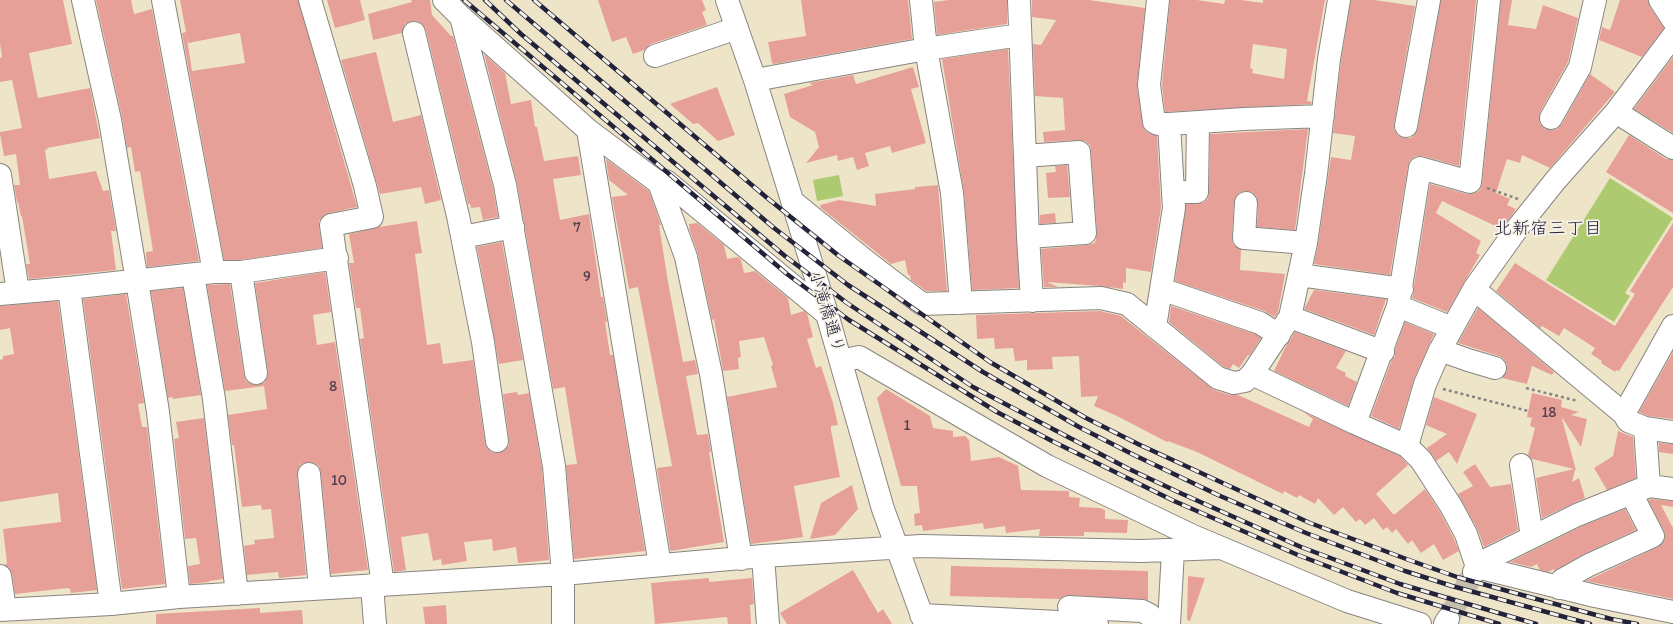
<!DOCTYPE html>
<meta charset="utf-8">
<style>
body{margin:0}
canvas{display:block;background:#eee5c8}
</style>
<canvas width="1673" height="624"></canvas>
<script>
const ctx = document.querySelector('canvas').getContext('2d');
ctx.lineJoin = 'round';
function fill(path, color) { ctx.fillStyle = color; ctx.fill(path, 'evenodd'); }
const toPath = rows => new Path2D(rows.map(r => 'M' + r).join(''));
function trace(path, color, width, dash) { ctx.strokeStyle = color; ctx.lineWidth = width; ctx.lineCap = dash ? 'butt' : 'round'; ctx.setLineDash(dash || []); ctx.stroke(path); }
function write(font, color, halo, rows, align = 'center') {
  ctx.font = font + ' Itim,"Klee One",sans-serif'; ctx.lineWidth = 3.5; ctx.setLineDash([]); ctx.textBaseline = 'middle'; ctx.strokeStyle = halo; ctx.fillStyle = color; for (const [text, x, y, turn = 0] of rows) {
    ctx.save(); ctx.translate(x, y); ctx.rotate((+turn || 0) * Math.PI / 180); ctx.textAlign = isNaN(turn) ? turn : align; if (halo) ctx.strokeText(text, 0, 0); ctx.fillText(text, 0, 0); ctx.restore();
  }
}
const green = toPath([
 [839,175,843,196,817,201,813,180],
 [1610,178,1673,218,1625,293,1630,296,1614,322,1546,280]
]);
const building = toPath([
 [0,0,63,0,72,44,29,53,38,98,90,88,100,138,47,148,48,149,45,150,49,179,96,171,103,191,109,190,116,231,111,231,116,270,29,279,26,264,30,264,22,216,21,216,18,202,17,202,14,185,20,185,16,154,4,156,0,134,0,132,22,128,12,80,0,82,0,58,2,57,0,43],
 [96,0,131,0,134,14,152,9,199,261,147,267,146,252,153,251,140,171,135,172,131,147,127,148,122,117],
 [180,0,298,0,357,207,329,213,323,216,319,221,319,226,322,248,240,260,224,260,182,33,186,32,192,71,245,63,240,33,188,43],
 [327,0,360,0,365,20,335,28],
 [411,0,430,0,432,15,451,36,453,36,493,188,498,217,483,220,480,207,471,208,470,204,468,204,426,30,423,25,417,21,411,21,405,24,402,33,373,40,368,14,412,2],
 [598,0,702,0,706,10,702,12,707,25,651,44,644,50,633,54,626,37,612,42],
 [801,0,908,0,912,39,774,64,772,63,768,42,806,36],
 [949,0,1007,0,1007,24,937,35,934,2],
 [1032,0,1089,0,1145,8,1137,87,1144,129,1148,133,1157,136,1161,207,1151,272,1126,268,1126,283,1123,282,1123,289,1101,286,1047,282,1058,287,1044,287,1041,249,1086,245,1095,243,1097,232,1091,151,1090,145,1085,141,1078,140,1044,142,1043,132,1065,130,1063,98,1035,96,1033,44,1041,45,1056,20,1032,17],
 [1170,0,1197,0,1224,4,1225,0,1241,0,1263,3,1263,0,1325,0,1307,101,1312,102,1311,104,1165,112,1162,85],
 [1253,44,1287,49,1284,79,1252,73,1253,69,1250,68],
 [1351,0,1374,0,1415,6,1394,124,1394,130,1398,135,1404,138,1411,138,1415,134,1418,128,1441,0,1476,0,1459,166,1423,156,1416,156,1410,160,1408,166,1390,275,1314,264,1318,245,1331,157,1351,160,1355,136,1333,133,1341,61],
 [1501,0,1512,0,1508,25,1536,29,1543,5,1578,18,1568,62,1540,112,1539,118,1540,124,1545,129,1551,130,1557,129,1562,124,1590,74,1615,92,1550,168,1522,155,1520,163,1507,159,1496,193,1510,199,1507,205,1516,209,1502,229,1442,201,1436,213,1481,241,1476,253,1480,255,1447,312,1412,298,1414,291,1414,286,1430,184,1467,194,1474,194,1480,190,1482,184],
 [1620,0,1648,0,1650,7,1664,28,1642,57,1599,40,1602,27,1610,30],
 [1008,49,1019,288,972,290,964,192,942,59],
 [376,52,393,122,421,115,441,200,425,204,421,187,380,194,341,60],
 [484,54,505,73,511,104,531,100,535,127,537,127,544,161,578,156,581,175,553,179,560,220,589,214,601,297,603,297,607,322,605,322,610,355,613,355,645,551,574,559,566,465,577,464,565,387,553,389,517,183],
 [1673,57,1673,133,1634,109],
 [913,67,919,87,911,89,926,143,892,153,890,146,865,153,869,166,857,170,853,157,838,161,837,155,806,163,819,147,815,132,790,117,784,94,813,85,809,83,853,75,856,84],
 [717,87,735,135,718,141,698,123,693,124,670,104],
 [1308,129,1295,230,1257,227,1258,203,1257,197,1252,192,1246,191,1240,192,1236,196,1234,202,1232,238,1233,244,1241,250,1240,270,1285,274,1278,312,1275,317,1264,311,1175,281,1186,204,1203,203,1208,199,1209,193,1210,134],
 [1629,135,1666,159,1673,160,1673,213,1606,172],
 [606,159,649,191,661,225,659,225,668,282,683,362,695,360,698,374,686,376,697,435,708,434,711,452,709,452,724,542,671,551,670,549,657,468,672,466,638,287,629,289,612,197,628,195,609,180],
 [1067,165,1070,197,1048,198,1046,173,1056,172,1055,166],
 [938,185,947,291,926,291,911,280,910,275,908,275,905,260,891,264,821,208,820,205,839,200,876,206,875,194,915,189,915,187],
 [1055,213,1056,223,1040,224,1040,215],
 [417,221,422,253,415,254,427,345,440,343,443,364,473,360,485,443,487,448,492,452,498,453,504,451,509,445,509,439,503,394,517,392,518,395,529,393,542,468,549,560,518,563,516,547,493,551,492,539,464,542,467,561,442,565,441,559,433,561,428,533,401,537,406,570,394,572,360,339,364,338,360,308,356,308,349,263,354,263,349,234,379,227],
 [697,223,724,245,727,259,738,257,741,260,744,273,755,271,788,298,791,315,804,311,807,313,813,337,807,339,816,368,821,366,833,403,838,425,831,426,831,430,840,477,794,486,803,537,751,544,727,397,777,387,771,366,773,365,764,337,739,341,741,357,738,358,739,369,723,371,714,319,712,320,698,254,690,231,689,224],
 [1673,223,1673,287,1619,371,1616,370,1615,372,1601,363,1602,361,1591,354,1595,348,1564,328,1559,336,1542,326,1540,328,1496,291,1515,263,1615,326,1635,294,1630,291],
 [502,242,523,360,499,364,477,247],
 [325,272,331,312,313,315,317,345,335,342,368,570,331,574,321,473,319,466,314,463,308,462,301,464,298,469,297,475,306,575,279,578,278,572,247,575,244,546,255,544,254,540,274,538,271,509,262,510,261,505,242,507,234,445,232,445,228,415,267,409,264,386,225,391,207,285,230,284,244,375,246,381,251,384,257,385,264,383,267,378,268,372,255,283],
 [183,288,201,395,173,399,173,397,168,398,151,291],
 [1314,290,1386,299,1374,335,1304,309],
 [126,294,144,403,138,404,142,427,147,427,165,584,122,589,83,299],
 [58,301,97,590,71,593,70,589,68,588,15,594,12,574,10,569,5,565,7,563,3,529,61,522,58,493,0,502,0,360,3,359,3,356,14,354,10,328,0,330,0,306],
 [1171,306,1255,334,1261,338,1249,356,1248,355,1239,368,1233,364,1230,369,1224,367,1169,322],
 [1478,308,1554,372,1552,375,1532,366,1527,384,1502,378,1507,371,1507,365,1504,359,1499,356,1458,343],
 [1100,311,1121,316,1214,390,1230,395,1238,395,1309,427,1313,419,1303,412,1400,456,1408,465,1376,494,1394,515,1425,489,1440,512,1454,539,1459,551,1443,560,1434,544,1421,553,1412,540,1408,544,1396,529,1392,533,1387,527,1383,530,1374,518,1365,525,1360,519,1356,522,1343,507,1334,515,1318,498,1315,504,1299,495,1297,498,1284,491,1283,494,1197,452,1168,441,1167,442,1117,416,1094,406,1098,396,1081,397,1079,356,1052,357,1053,369,1027,370,1027,360,1015,361,1013,348,995,349,994,338,977,339,976,315],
 [1405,322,1434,334,1414,379,1399,429,1371,416,1391,362,1395,356,1395,350],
 [1295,332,1346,351,1336,368,1346,373,1345,376,1357,382,1348,406,1274,371,1285,348],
 [1673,352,1673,419,1648,416,1639,412],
 [886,389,930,416,933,428,953,431,953,437,965,436,969,440,971,461,999,457,1018,466,1021,490,1069,491,1069,497,1080,498,1079,507,1100,508,1105,510,1105,519,1128,520,1127,533,1084,532,1084,536,1039,536,1040,529,1006,533,1005,526,984,529,983,523,923,531,922,525,915,526,914,514,920,513,917,486,901,486,877,398],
 [1532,393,1562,400,1561,407,1579,412,1571,415,1587,419,1581,447,1563,419,1562,419,1576,470,1575,470,1572,482,1579,478,1585,498,1542,518,1536,478,1574,469,1532,459,1528,455,1535,428,1530,426,1532,418,1527,417],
 [1434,397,1477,414,1457,464,1449,452,1436,461,1427,448,1447,434,1426,425],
 [204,418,223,579,209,581,209,582,190,584,188,566,200,564,196,538,185,539,174,439,179,438,176,422],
 [1618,431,1633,437,1636,478,1607,490,1594,468,1613,456],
 [1659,443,1673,444,1673,454,1659,452],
 [1475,464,1490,487,1511,484,1518,530,1484,547,1477,528,1458,494,1473,486,1463,472],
 [852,485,858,509,835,535,810,539,821,503],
 [1651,499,1673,501,1673,507,1661,505,1673,528,1673,599,1586,581,1658,547,1663,543,1665,537,1664,531,1648,500],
 [1625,509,1636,530,1584,554,1554,571,1554,569,1548,572,1540,570,1537,564,1531,567,1510,562,1582,526],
 [951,566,1148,571,1148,600,1070,595,1064,596,1060,599,950,596],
 [853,570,878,613,883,609,892,624,787,624,780,613],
 [1188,576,1205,578,1190,621,1187,620],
 [709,578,709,582,752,578,754,604,750,605,751,624,728,624,727,617,655,624,651,583],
 [446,605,447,624,425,624,423,607],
 [260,608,260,613,302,610,303,624,156,624,156,614]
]);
const minorTunnel = toPath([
 [1448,619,1474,572]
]);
const path = toPath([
 [1487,188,1518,199],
 [1526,388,1578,401],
 [1443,389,1528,411]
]);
const minor = toPath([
 [83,0,110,120,137,281,158,412,179,597],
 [163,0,214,272],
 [310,0,365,186,372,217,331,225,383,585],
 [444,0,461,17,588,130,659,183,686,257,711,374,741,559],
 [727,0,755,80,827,314,883,509,925,624],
 [921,0,926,49,952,193,961,303],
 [1019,0,1028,237,1032,301],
 [1158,0,1149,85,1154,122,1158,124,1169,124,1244,119,1323,116],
 [1660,0,1673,20],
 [461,17,505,185,554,466,563,574,563,624],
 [414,33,458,216,483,342,497,441],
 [655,56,737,28],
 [755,80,926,49,1020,35],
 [1616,112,1673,148],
 [1551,118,1580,67,1595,0],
 [1169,124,1173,192],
 [1406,126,1429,0],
 [588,130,660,565],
 [1025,156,1079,152,1085,233,1028,237],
 [0,175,18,292],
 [659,183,666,181,827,314],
 [792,201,867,262,922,304,1101,298,1127,304,1218,378,1234,383,1245,381,1252,374,1290,317,1306,243,1316,174,1329,59,1339,0],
 [1246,203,1244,238,1306,243],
 [463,237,513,227],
 [241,272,256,373],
 [193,275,214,399,237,594],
 [1299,275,1402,289],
 [69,288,111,604],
 [1161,289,1260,323,1279,335],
 [0,294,69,288,214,272,241,272,337,258],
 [1398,306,1452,328],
 [1290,317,1383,352],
 [1155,327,1174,208,1173,192,1197,192,1198,123],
 [1440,350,1468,360,1495,368],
 [841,361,859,357,1047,466,1193,536,1347,601,1420,624],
 [1252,374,1355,423,1407,446,1421,460,1451,506,1466,534,1477,567],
 [1624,414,1673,326],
 [1355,423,1398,306,1420,168,1470,182,1489,0],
 [1645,428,1673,432],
 [1407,446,1425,384,1440,350,1474,289,1519,226,1555,181,1616,112,1673,36],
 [1521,465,1532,537],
 [309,474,320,588],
 [1649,486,1673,489],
 [763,556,768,624],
 [1477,567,1595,596,1673,612],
 [1474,572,1477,567,1488,559,1577,515,1649,486,1645,428,1628,421,1624,414,1474,289],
 [0,576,5,609],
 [372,585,375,624],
 [1559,588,1562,580,1589,565,1653,536,1631,493],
 [1069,607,1142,611,1150,615,1155,624],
 [0,610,111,604,179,597,563,574,763,556,921,546,1142,551,1219,548],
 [921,615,1097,624],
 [1169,624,1173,550],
 [1445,624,1448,619]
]);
const rail = toPath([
 [464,0,787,274,849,320,997,412,1052,441,1174,501,1298,555,1397,593,1499,624],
 [485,0,521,34,785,256,847,303,973,387,1127,468,1178,492,1301,547,1400,584,1536,624],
 [506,0,774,228,848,285,983,372,1079,427,1134,455,1218,495,1306,533,1405,571,1452,586,1590,624],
 [534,0,766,197,839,256,990,362,1086,418,1140,445,1310,523,1409,560,1457,577,1533,598,1611,619,1637,624]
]);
const numberNames = [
 ["7",577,228],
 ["9",587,277],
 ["8",333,387],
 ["18",1549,413],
 ["1",907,426],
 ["10",339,481]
];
const streetNames = [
 ["小滝橋通り",826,312,73]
];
const neighbourhoodNames = [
 ["北新宿三丁目",1548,229]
];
fill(green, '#adca71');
fill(building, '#e7a098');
trace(minorTunnel, '#c5beac', 22, [22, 11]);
trace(minor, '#888482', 24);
trace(path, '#888482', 2.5, [3, 3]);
trace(minor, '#fff', 22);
trace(rail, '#22223b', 4.5);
trace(rail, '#f7f3e8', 3, [9]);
write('15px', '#534252', null, numberNames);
write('17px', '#22223b', '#f7f3e8', streetNames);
write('18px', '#22223b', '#f7f3e8', neighbourhoodNames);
</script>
